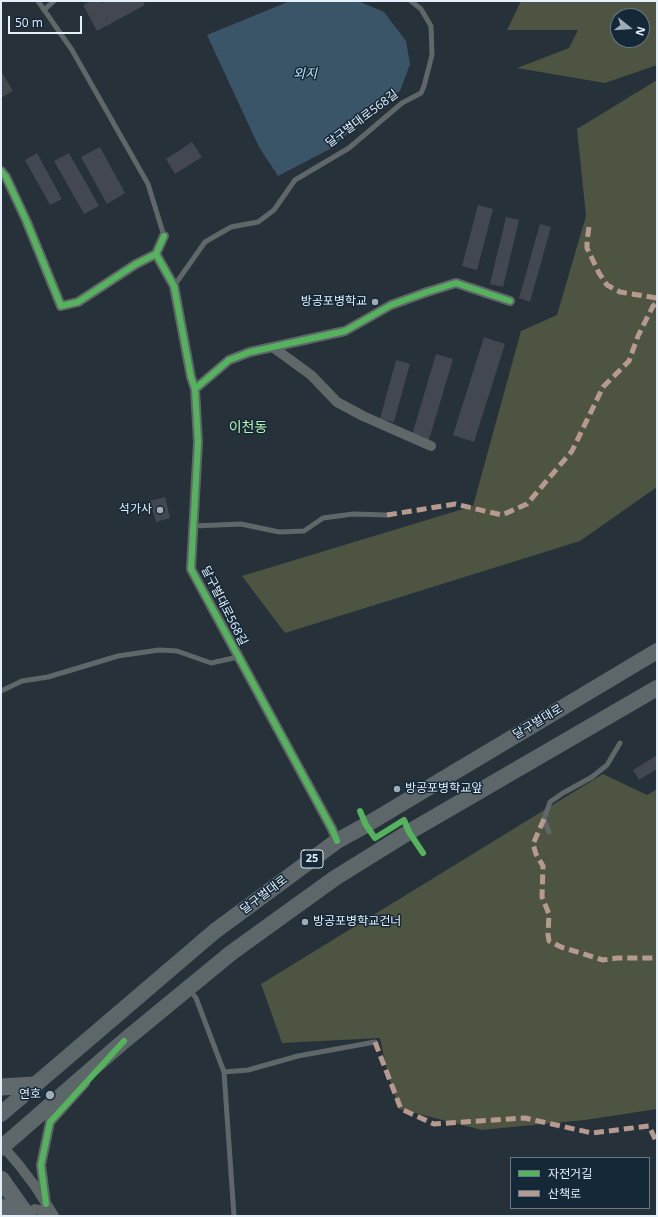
<!DOCTYPE html>
<meta charset="utf-8">
<style>
body{margin:0}
#map{position:relative;width:658px;height:1217px;overflow:hidden;background:#26313a;font-family:"Open Sans","Noto Sans KR",sans-serif}
canvas{display:block}
.frame{position:absolute;inset:0;border:2px solid #e3effa;pointer-events:none}
.legend{position:absolute;left:510px;top:1157px;width:140px;height:52px;box-sizing:border-box;background:#152838;border:1px solid #677886;margin:0;padding:5px 7px;list-style:none;font-size:12px;color:#e3effa}
.legend li{display:flex;align-items:center;gap:8px;height:20px}
.legend b{width:20px;border:1px solid #677886}
.north{position:absolute;left:610px;top:8px;width:40px;height:40px;box-sizing:border-box;background:#152838;border:1px solid #677886;border-radius:50%;rotate:107deg;font-size:11px;font-weight:700;line-height:16px;text-align:center;color:#e3effa}
.north::after{content:'';display:block;margin:auto;width:14px;height:18px;background:#a1acb7;clip-path:polygon(50% 0,100% 100%,50% 72%,0 100%)}
.scale{position:absolute;left:8px;top:16px;width:74px;height:18px;box-sizing:border-box;border:2px solid #e3effa;border-top:0;padding-left:5px;font-size:12px;line-height:14px;white-space:nowrap;color:#e3effa;-webkit-text-stroke:3px #152838;paint-order:stroke}
</style>
<div id="map">
<canvas width="658" height="1217"></canvas>
<div class="frame"></div>
<ul class="legend">
<li><b style="height:5px;background:#56b35d"></b>자전거길</li>
<li><b style="height:5px;background:#b69a8f"></b>산책로</li>
</ul>
<div class="north">N</div>
<div class="scale">50 m</div>
</div>
<script>
const ctx = document.querySelector('canvas').getContext('2d');
ctx.lineJoin = 'round';
function fill(path, color) { ctx.fillStyle = color; ctx.fill(path, 'evenodd'); }
const toPath = rows => new Path2D(rows.map(r => 'M' + r).join(''));
function trace(path, color, width, dash) { ctx.strokeStyle = color; ctx.lineWidth = width; ctx.lineCap = dash ? 'butt' : 'round'; ctx.setLineDash(dash || []); ctx.stroke(path); }
function write(font, color, halo, rows, align = 'center') {
  ctx.font = font + ' "Open Sans","Noto Sans KR",sans-serif'; ctx.lineWidth = 3; ctx.setLineDash([]); ctx.textBaseline = 'middle'; ctx.strokeStyle = halo; ctx.fillStyle = color; for (const [text, x, y, turn = 0] of rows) {
    ctx.save(); ctx.translate(x, y); ctx.rotate((+turn || 0) * Math.PI / 180); ctx.textAlign = isNaN(turn) ? turn : align; if (halo) ctx.strokeText(text, 0, 0); ctx.fillText(text, 0, 0); ctx.restore();
  }
}
const green = toPath([
 [521,1,657,1,657,65,605,83,517,68,569,48,578,30,507,30],
 [618,16,642,16,642,40,618,40],
 [657,80,657,487,580,541,285,633,242,576,473,506,521,331,557,315,586,216,577,129],
 [603,774,647,795,657,789,657,1109,585,1120,482,1130,399,1109,387,1071,380,1038,282,1043,261,984]
]);
const water = toPath([
 [290,1,358,1,384,12,406,41,410,64,400,91,376,108,330,149,278,176,259,147,207,35]
]);
const building = toPath([
 [91,1,100,1,101,3,105,1,143,1,145,5,97,31,83,5],
 [1,71,13,91,1,98],
 [192,142,202,157,175,174,166,159],
 [100,147,125,193,107,204,81,157],
 [37,153,62,199,50,205,25,160],
 [69,153,99,206,84,214,54,161],
 [478,205,493,209,477,270,462,266],
 [506,217,519,220,503,287,490,284],
 [540,224,551,227,530,302,519,298],
 [484,337,505,344,474,442,453,435],
 [436,354,453,359,429,440,412,435],
 [396,360,410,364,394,422,380,419],
 [165,497,170,518,156,522,150,501],
 [657,755,657,769,639,780,633,770]
]);
const service = toPath([
 [38,1,72,50,148,184,164,236],
 [44,10,54,1],
 [174,286,205,242,231,227,258,222,274,210,295,180,349,148,402,103,421,93,424,86,432,55,431,26,421,9,411,1],
 [193,526,241,524,279,532,304,531,323,518,353,514,387,515],
 [1,691,22,681,48,677,118,656,159,650,177,651,211,663,238,657],
 [549,832,544,819,550,802,563,793,592,777,607,765,620,743],
 [189,989,196,998,224,1072,248,1070,298,1056,375,1042],
 [224,1072,234,1216]
]);
const minor = toPath([
 [1,171,6,177,26,220,61,306,78,302,136,264,156,254],
 [164,236,156,254,174,286,191,377,195,389,198,442,191,569,332,829,337,841],
 [274,348,311,375,337,402,363,416,431,446],
 [195,389,229,360,250,352,345,331,391,305,427,292,456,283,510,301],
 [1,1144,19,1165,35,1186,54,1216],
 [46,1204,41,1165,50,1122,85,1083],
 [24,1216,35,1209,43,1211,51,1216]
]);
const primary = toPath([
 [1,1114,215,931,337,841,366,825,657,651],
 [1,1148,124,1041,231,953,335,878,409,832,657,688]
]);
const trunk = toPath([
 [1,1087,35,1085],
 [1,1207,7,1216]
]);
const trunkBridge = toPath([
 [1,1179,27,1216]
]);
const quiet = toPath([
 [589,227,587,241,587,248,599,273,607,285,620,292,657,298],
 [387,515,455,504,502,515,527,504,572,451,603,387,629,361,638,336,653,306,657,303],
 [544,819,533,844,536,854,543,866,542,897,549,914,548,934,549,941,561,947,603,960,617,958,657,958],
 [375,1042,401,1109,434,1124,525,1118,592,1133,649,1126,657,1143]
]);
const cycleway = toPath([
 [1,171,6,177,26,220,61,306,78,302,136,264,156,254],
 [164,236,156,254,174,286,191,377,195,389,198,442,191,569,332,829,337,841],
 [195,389,229,360,250,352,345,331,391,305,427,292,456,283,510,301],
 [360,811,366,825,375,838,404,820,409,832,423,853],
 [46,1204,41,1165,50,1122,124,1041]
]);
const markers = [
 [375,302,4,"#a1acb7"],
 [160,510,4,"#a1acb7"],
 [397,789,4,"#a1acb7"],
 [305,922,4,"#a1acb7"],
 [50,1095,5,"#a1acb7"]
];
const shields = [
 [312,859,22]
];
const shieldNames = [
 ["25",312,859]
];
const streetNames = [
 ["달구벌대로568길",362,119,-37],
 ["달구벌대로568길",224,606,63],
 ["달구벌대로",538,722,-31],
 ["달구벌대로",264,895,-37]
];
const poiNames = [
 ["방공포병학교",367,302],
 ["석가사",152,510],
 ["방공포병학교앞",405,789,"left"],
 ["방공포병학교건너",313,922,"left"],
 ["연호",41,1095]
];
const waterNames = [
 ["외지",305,74]
];
const quarterNames = [
 ["이천동",248,428]
];
fill(green, '#4d5441');
fill(water, '#3a5567');
fill(building, '#424750');
trace(service, '#5f6768', 5);
trace(minor, '#5f6768', 10);
trace(primary, '#5d676a', 16);
trace(trunk, '#606a6d', 17);
trace(trunkBridge, '#606a6d', 17);
trace(quiet, '#b69a8f', 5, [10, 5]);
trace(cycleway, '#56b35d', 6);
for (const [x, y, r, color] of markers) { const dot = new Path2D(); dot.arc(x, y, r, 0, 2 * Math.PI); ctx.fillStyle = color; ctx.fill(dot); trace(dot, '#152838', 1.5); }
for (const [x, y, w] of shields) { const box = new Path2D(); box.roundRect(x - w / 2, y - 9, w, 18, 3); ctx.fillStyle = '#152838'; ctx.fill(box); trace(box, '#e3effa', 1); }
write('bold 11px', '#e3effa', null, shieldNames);
write('12px', '#e3effa', '#152838', streetNames);
write('12px', '#e3effa', '#152838', poiNames, 'right');
write('italic 13px', '#c1e2f7', '#152838', waterNames);
write('14px', '#b9efb0', '#152838', quarterNames);
</script>
